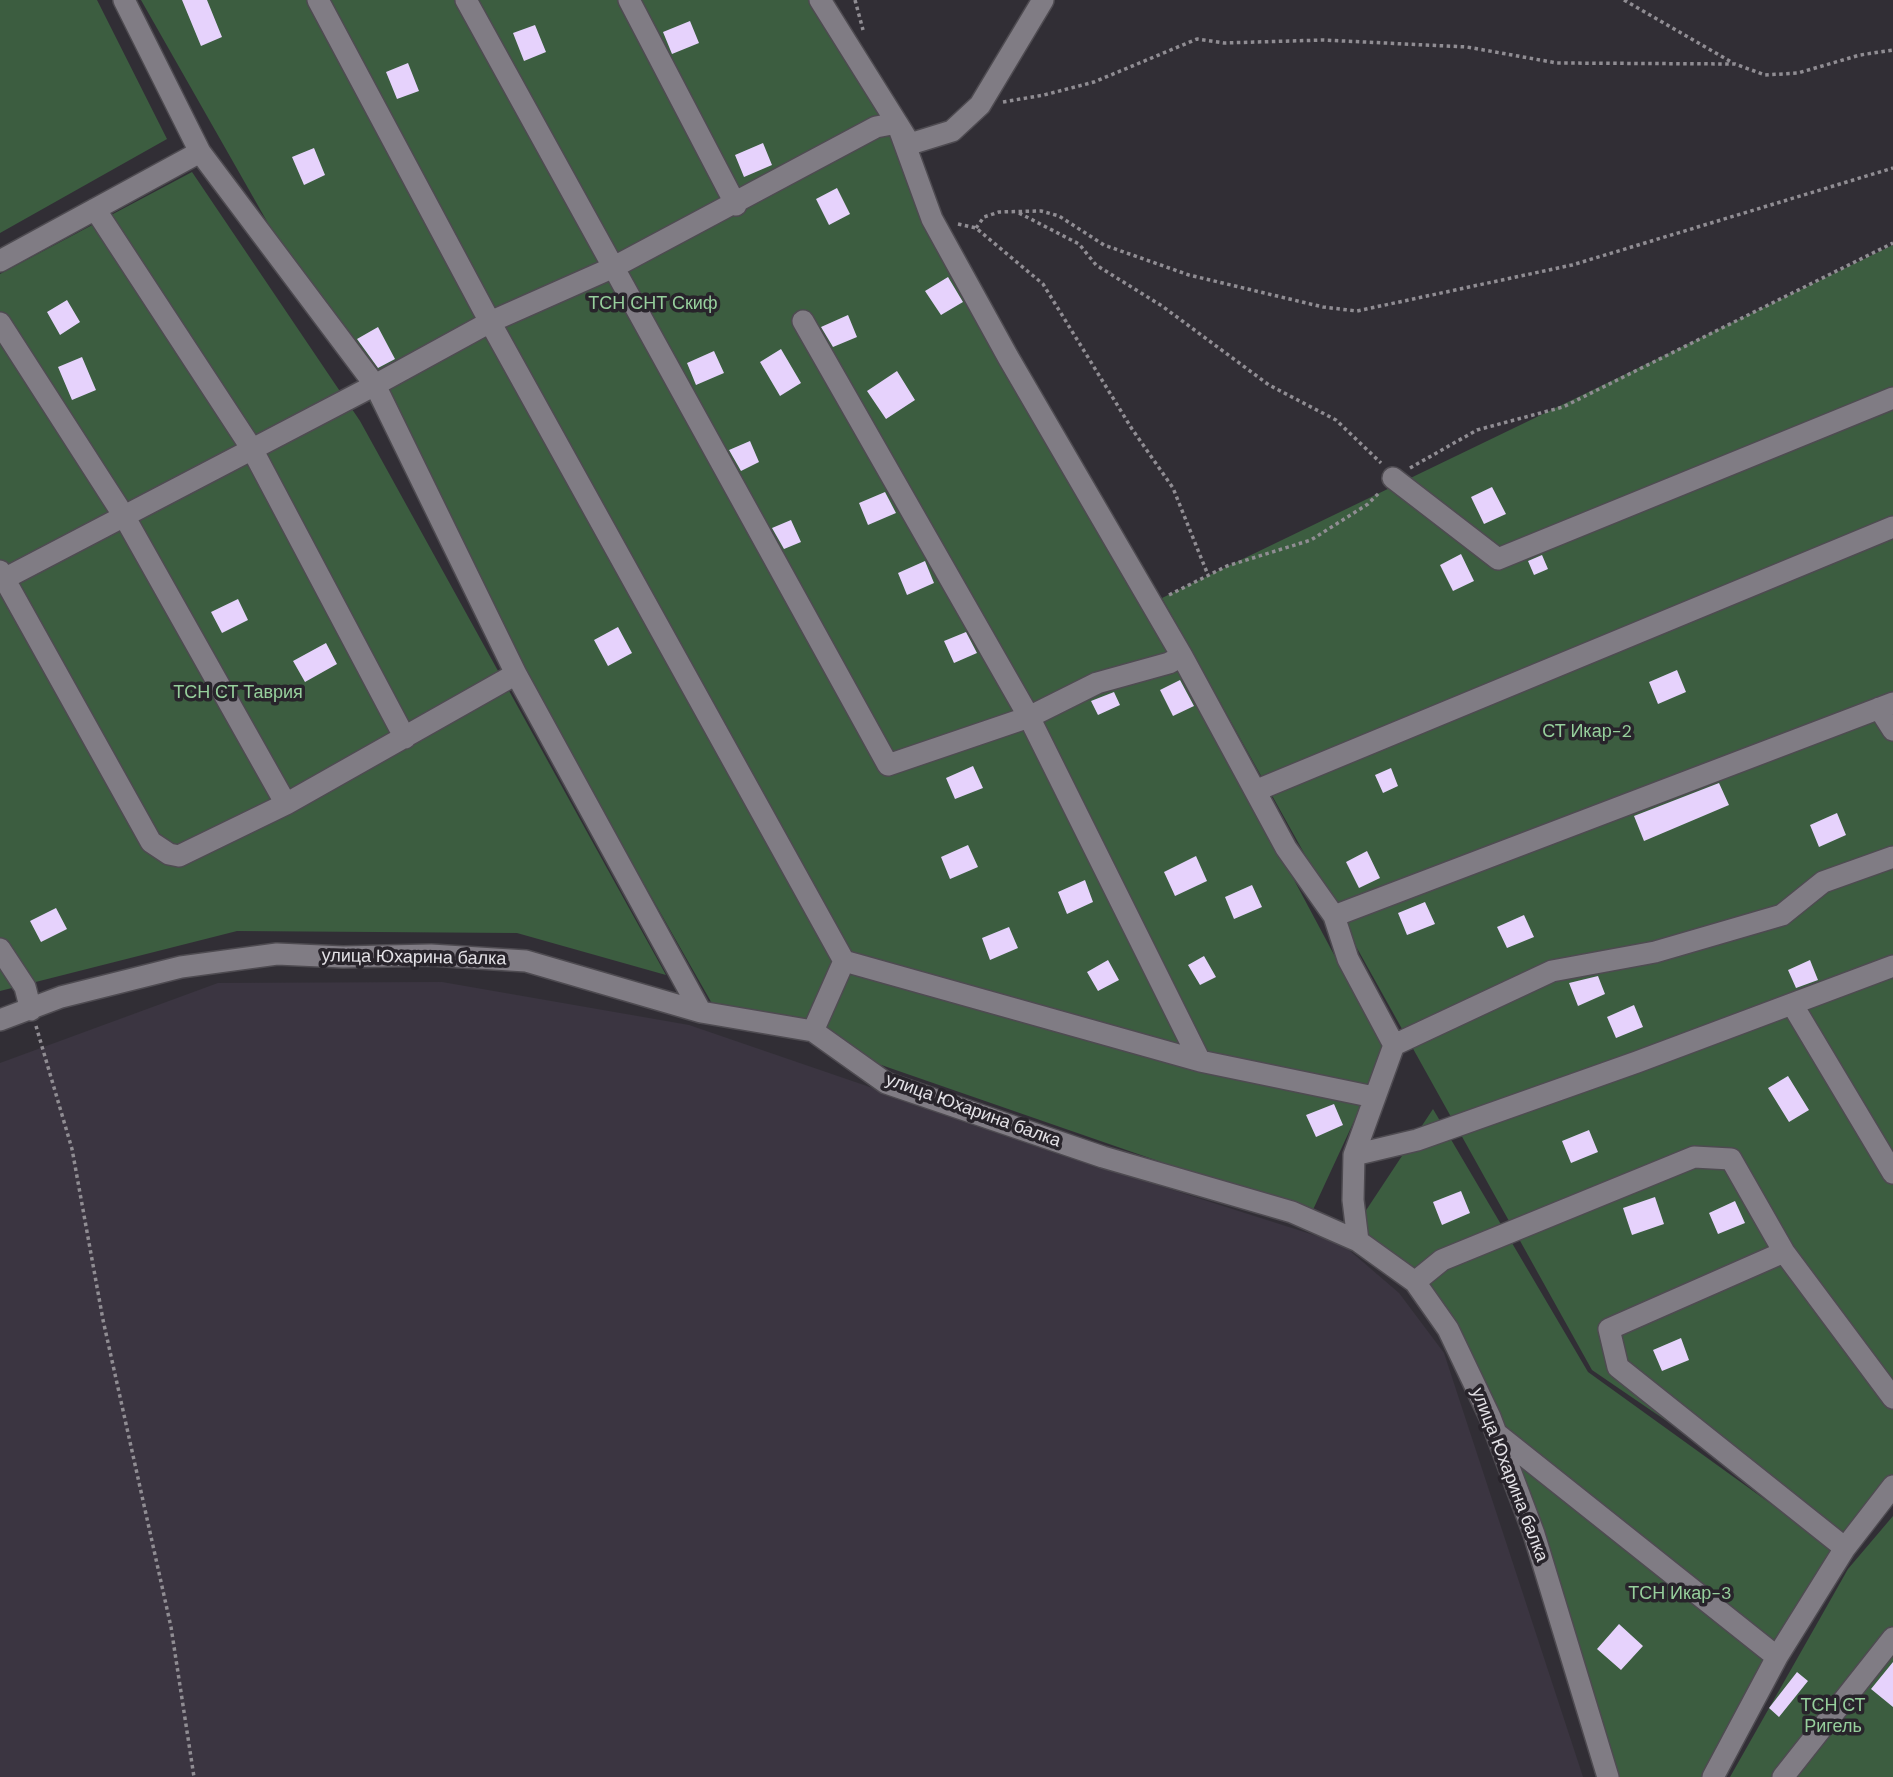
<!DOCTYPE html>
<meta charset="utf-8">
<style>
body{margin:0}
canvas{display:block;background:#312e35}
</style>
<canvas width="1893" height="1777"></canvas>
<script>
const ctx = document.querySelector('canvas').getContext('2d');
ctx.lineJoin = 'round';
function fill(path, color) { ctx.fillStyle = color; ctx.fill(path, 'evenodd'); }
const toPath = rows => new Path2D(rows.map(r => 'M' + r).join(''));
function trace(path, color, width, dash) { ctx.strokeStyle = color; ctx.lineWidth = width; ctx.lineCap = dash ? 'butt' : 'round'; ctx.setLineDash(dash || []); ctx.stroke(path); }
function write(font, color, halo, rows, align = 'center') {
  ctx.font = font + ' "DM Sans",sans-serif'; ctx.lineWidth = 7; ctx.setLineDash([]); ctx.textBaseline = 'middle'; ctx.strokeStyle = halo; ctx.fillStyle = color; for (const [text, x, y, turn = 0] of rows) {
    ctx.save(); ctx.translate(x, y); ctx.rotate((+turn || 0) * Math.PI / 180); ctx.textAlign = isNaN(turn) ? turn : align; if (halo) ctx.strokeText(text, 0, 0); ctx.fillText(text, 0, 0); ctx.restore();
  }
}
const built = toPath([
 [442,982,689,1025,1132,1177,1342,1244,1399,1293,1444,1353,1583,1777,0,1777,0,1063,218,983]
]);
const green = toPath([
 [0,0,97,0,167,139,0,233],
 [141,0,824,0,1386,1052,1311,1214,714,1007],
 [192,172,360,421,666,975,517,933,237,931,0,991,0,274],
 [1893,245,1893,1497,1851,1547,1592,1370,1162,598],
 [1433,1109,1588,1372,1846,1558,1721,1777,1616,1777,1458,1363,1411,1288,1357,1224],
 [1893,1516,1893,1777,1730,1777,1848,1569]
]);
const building = toPath([
 [182,0,207,0,222,37,201,46],
 [690,21,699,43,672,54,663,32],
 [535,25,546,52,524,61,513,33],
 [408,63,419,91,397,99,386,72],
 [763,143,772,165,744,177,735,155],
 [314,148,325,175,304,185,292,157],
 [837,188,850,214,829,225,816,199],
 [948,277,963,302,941,315,925,291],
 [67,300,80,322,60,335,47,312],
 [848,315,857,337,833,347,821,327],
 [378,327,395,359,378,368,357,339],
 [781,349,801,383,780,396,760,362],
 [714,351,724,373,696,385,687,363],
 [82,357,96,390,72,400,58,367],
 [897,371,915,400,886,419,867,391],
 [750,441,759,462,741,471,729,450],
 [1492,487,1506,514,1484,524,1471,497],
 [885,492,896,513,868,525,859,503],
 [791,520,801,542,784,549,772,528],
 [1461,554,1474,581,1453,591,1440,565],
 [1542,555,1548,569,1534,575,1528,561],
 [925,561,934,583,907,595,898,573],
 [238,599,248,620,222,633,211,612],
 [618,627,632,653,608,666,594,640],
 [966,632,977,653,954,663,944,641],
 [326,643,337,664,305,682,293,661],
 [1677,670,1686,692,1658,704,1649,682],
 [1180,680,1194,706,1173,716,1160,690],
 [1114,692,1120,705,1098,715,1091,701],
 [973,766,983,788,955,799,946,778],
 [1391,768,1398,786,1383,793,1375,775],
 [1719,783,1729,805,1644,841,1634,816],
 [1837,813,1846,835,1819,847,1810,825],
 [968,845,978,867,950,879,941,857],
 [1367,851,1380,878,1359,888,1346,862],
 [1196,856,1207,881,1175,896,1164,872],
 [1085,880,1093,902,1067,914,1058,892],
 [1252,885,1262,907,1234,919,1225,897],
 [1425,902,1435,924,1407,935,1398,913],
 [56,908,67,929,41,942,30,921],
 [1524,915,1534,937,1507,948,1497,927],
 [1009,927,1018,948,990,960,982,938],
 [1204,956,1216,977,1200,985,1188,965],
 [1108,960,1119,980,1098,991,1087,972],
 [1810,960,1818,980,1796,988,1788,970],
 [1598,976,1605,994,1578,1006,1569,983],
 [1634,1005,1643,1027,1616,1038,1607,1017],
 [1788,1076,1809,1110,1789,1122,1768,1088],
 [1334,1104,1343,1125,1316,1137,1306,1115],
 [1589,1130,1598,1152,1571,1163,1562,1141],
 [1461,1191,1470,1213,1442,1225,1433,1202],
 [1655,1197,1664,1224,1632,1235,1623,1208],
 [1735,1201,1745,1223,1718,1234,1709,1213],
 [1681,1338,1689,1360,1662,1371,1653,1350],
 [1619,1624,1643,1646,1621,1670,1597,1649],
 [1893,1662,1893,1707,1871,1689],
 [1797,1672,1808,1681,1779,1717,1769,1708]
]);
const path = toPath([
 [855,0,863,30],
 [1624,0,1733,63],
 [1003,102,1044,95,1094,82,1197,39,1224,43,1323,40,1467,47,1557,63,1735,64,1765,75,1798,73,1860,55,1893,50],
 [1019,213,1079,244,1096,265,1162,306,1269,385,1336,420,1381,463],
 [958,224,976,228,1043,284,1132,429,1173,488,1208,575],
 [976,228,984,217,999,212,1041,211,1059,216,1104,245,1189,275,1323,307,1357,311,1572,265,1893,168],
 [1410,468,1477,430,1563,407,1893,243],
 [1169,595,1227,566,1311,540,1368,504,1380,492],
 [36,1026,72,1149,103,1320,171,1627,194,1777]
]);
const minor = toPath([
 [124,0,200,152,375,385,516,674,701,1012],
 [318,0,490,322,844,961,813,1031],
 [466,0,888,765,1029,717,1097,683,1169,663,1182,656],
 [629,0,736,205],
 [820,0,897,123,932,219,1008,357,1182,656,1286,848,1334,916,1348,959,1394,1045,1354,1155,1353,1200,1358,1241],
 [95,209,252,449,405,738],
 [0,261,200,152],
 [803,321,1029,717,1200,1061,1374,1097],
 [0,323,124,516,286,804],
 [1393,478,1498,559,1893,398],
 [0,571,151,842,169,854,179,856,286,804,516,674],
 [0,581,375,385,490,322,614,267,876,127,897,123,910,144,952,131,980,105,1043,0],
 [1879,708,1893,730],
 [1255,791,1893,527],
 [1334,916,1893,703],
 [0,949,25,987,31,1010],
 [844,961,1200,1061],
 [1792,1004,1893,1173],
 [0,1020,61,997,181,967,277,954,343,957,431,955,526,961,701,1012,813,1031,886,1083,1103,1157,1292,1212,1358,1241,1415,1282,1448,1329,1490,1417,1534,1534,1608,1777],
 [1394,1045,1552,971,1655,952,1782,915,1823,882,1893,857],
 [1354,1155,1417,1140,1637,1062,1893,966],
 [1784,1252,1609,1329,1618,1367,1845,1548],
 [1415,1282,1442,1260,1694,1157,1731,1159,1784,1252,1893,1398],
 [1497,1434,1777,1657],
 [1713,1777,1777,1657,1845,1548,1893,1486],
 [1783,1777,1893,1638]
]);
const parkNames = [
 ["ТСН СНТ Скиф",653,304],
 ["ТСН СТ Таврия",238,693],
 ["СТ Икар-2",1587,732],
 ["ТСН Икар-3",1680,1594],
 ["ТСН СТ",1833,1706],
 ["Ригель",1833,1727]
];
const streetNames = [
 ["улица Юхарина балка",414,958,1],
 ["улица Юхарина балка",973,1111,20],
 ["улица Юхарина балка",1509,1475,69]
];
fill(built, '#3b3541');
fill(green, '#3c5d40');
fill(building, '#e6d2fc');
trace(minor, '#4e4b51', 24);
trace(path, '#908d93', 3.5, [3.5, 3.5]);
trace(minor, '#807c84', 21);
write('18px', '#96cf9c', '#28242b', parkNames);
write('18px', '#e3e1e6', '#28242b', streetNames);
</script>
